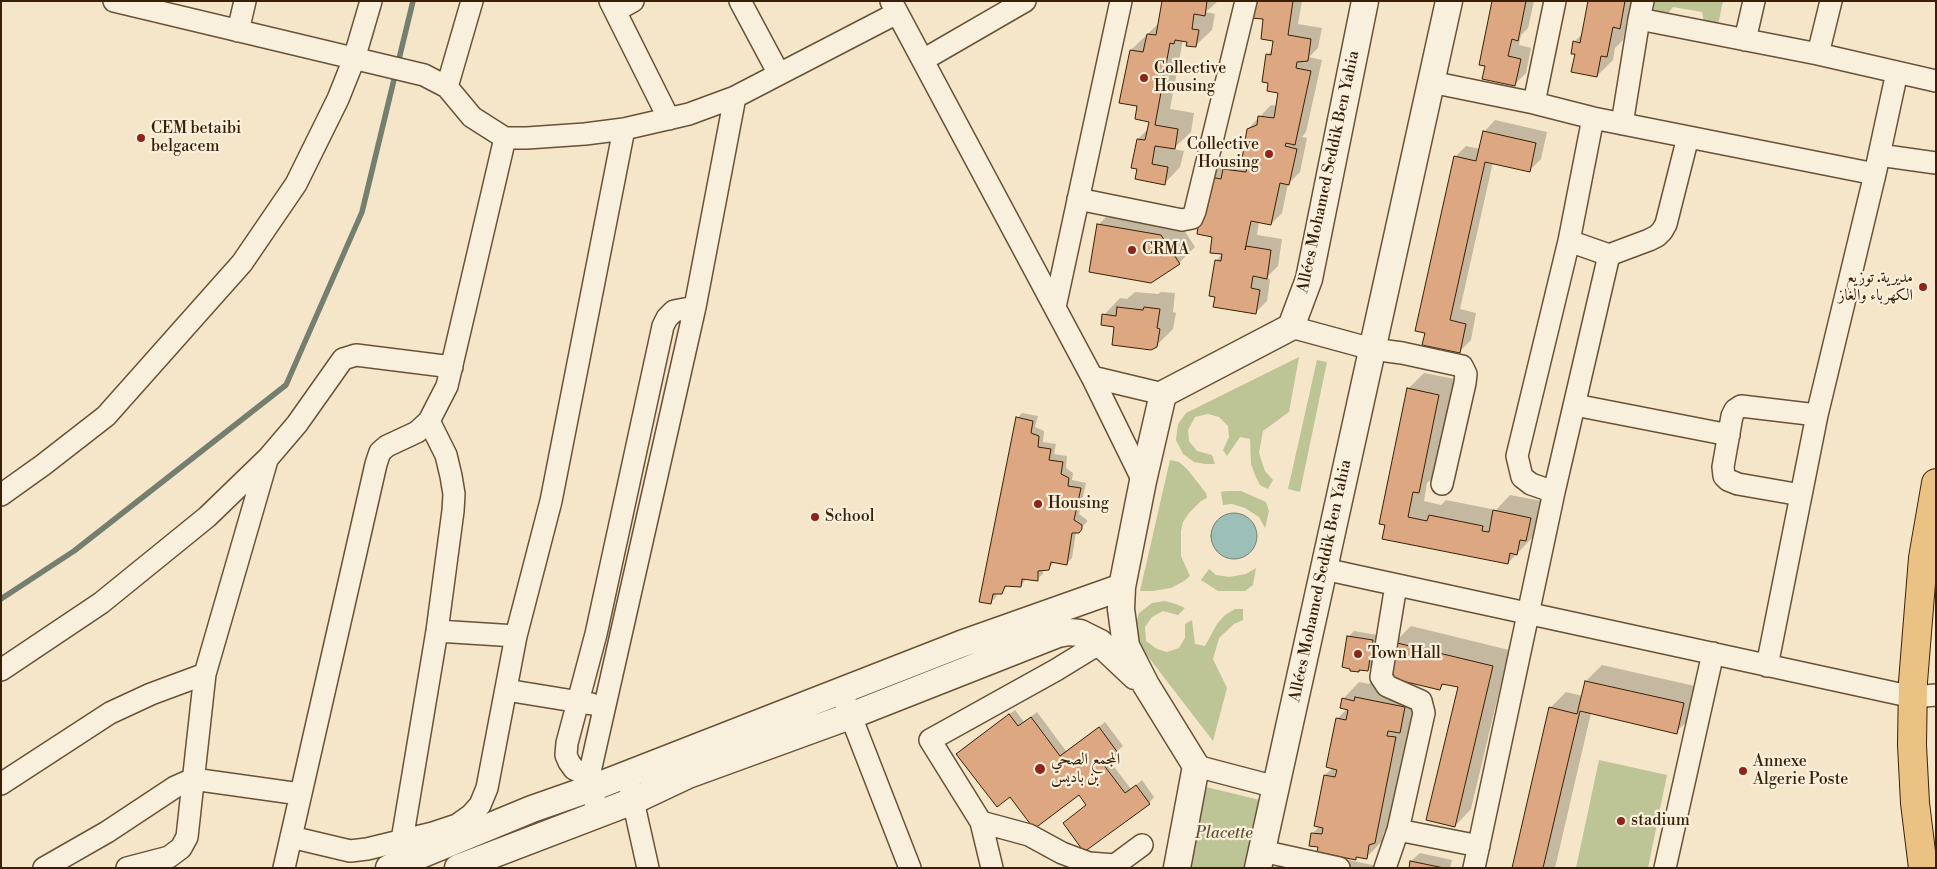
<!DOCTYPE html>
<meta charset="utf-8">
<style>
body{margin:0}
#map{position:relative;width:1937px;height:869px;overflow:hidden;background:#f5e6c9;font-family:"Libre Bodoni",serif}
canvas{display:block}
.frame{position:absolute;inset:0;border:2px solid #392004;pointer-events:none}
</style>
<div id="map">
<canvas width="1937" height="869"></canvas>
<div class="frame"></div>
</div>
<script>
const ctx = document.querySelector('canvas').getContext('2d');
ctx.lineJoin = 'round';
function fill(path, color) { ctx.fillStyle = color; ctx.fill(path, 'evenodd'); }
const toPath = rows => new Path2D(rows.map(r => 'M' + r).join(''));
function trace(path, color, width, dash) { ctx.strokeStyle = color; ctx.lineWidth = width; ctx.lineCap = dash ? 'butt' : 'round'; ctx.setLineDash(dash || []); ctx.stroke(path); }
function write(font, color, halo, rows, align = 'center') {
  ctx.font = font + ' "Libre Bodoni",Amiri,serif'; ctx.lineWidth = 4.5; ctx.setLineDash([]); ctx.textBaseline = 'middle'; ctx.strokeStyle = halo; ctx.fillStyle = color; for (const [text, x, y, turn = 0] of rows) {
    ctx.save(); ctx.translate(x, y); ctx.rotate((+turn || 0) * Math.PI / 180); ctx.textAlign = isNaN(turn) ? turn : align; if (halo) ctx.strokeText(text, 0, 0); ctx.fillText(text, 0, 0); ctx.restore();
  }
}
const green = toPath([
 [1652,1,1723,1,1718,25,1704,22,1702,12,1673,7,1665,17,1650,14],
 [1299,357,1289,412,1263,431,1259,453,1265,471,1273,480,1268,489,1260,485,1255,475,1251,464,1250,439,1240,437,1227,456,1223,450,1229,437,1228,426,1219,417,1208,414,1195,417,1188,430,1189,441,1197,451,1212,455,1215,464,1205,464,1194,462,1183,454,1176,440,1178,424,1186,413],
 [1317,360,1327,362,1300,492,1288,489],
 [1170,460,1179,462,1187,469,1206,493,1207,498,1201,501,1189,513,1183,522,1181,531,1181,556,1190,576,1184,581,1171,588,1153,591,1140,591],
 [1226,491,1241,491,1266,502,1269,511,1265,528,1259,517,1245,508,1232,504,1223,505,1221,492],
 [1256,568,1253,585,1245,591,1218,591,1201,580,1209,569,1216,575,1229,577,1246,574],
 [1165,601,1176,604,1185,608,1178,615,1163,611,1152,617,1145,627,1146,641,1157,649,1167,652,1179,648,1185,638,1185,624,1192,620,1195,644,1205,646,1217,624,1225,615,1235,609,1243,609,1243,620,1234,624,1219,638,1213,659,1227,688,1213,741,1136,641,1135,627,1139,613,1152,603],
 [1599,760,1667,775,1648,868,1576,868],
 [1206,787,1260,800,1244,868,1188,868]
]);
const water = toPath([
 '1211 536a23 23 0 1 1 46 0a23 23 0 1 1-46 0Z'
]);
const shadow = toPath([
 [1163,1,1218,1,1206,12,1215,14,1212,30,1195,46,1189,41,1183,40,1170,109,1194,113,1191,132,1173,149,1184,151,1180,167,1164,184,1138,168,1138,139,1149,128,1150,121,1139,105,1131,50,1160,22],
 [1255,1,1302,1,1298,24,1322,28,1318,48,1309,57,1322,60,1306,132,1302,137,1307,138,1300,172,1288,184,1282,213,1271,224,1259,221,1257,235,1282,239,1278,266,1266,278,1270,279,1267,301,1255,313,1216,296,1216,261,1223,253,1214,236,1207,177,1218,166,1226,167,1235,158,1244,159,1248,129,1271,105,1277,106,1279,91,1267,55,1273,49,1275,40],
 [1493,1,1534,1,1528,28,1521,35,1519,45,1531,48,1526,73,1515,84],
 [1589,1,1637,1,1635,11,1627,19,1623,40,1615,48,1613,60,1597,76,1576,53,1574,42,1583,33],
 [1495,120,1547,132,1541,159,1530,170,1493,162,1460,309,1476,313,1471,340,1459,352,1424,344,1455,157,1466,146,1480,149,1484,132],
 [1115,208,1177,219,1195,247,1179,263,1150,282,1099,224],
 [1135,292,1158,294,1161,292,1175,293,1173,312,1176,313,1173,329,1156,346,1116,326,1104,315,1120,298,1127,299],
 [1424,373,1455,379,1435,476,1427,483,1424,501,1441,505,1446,500,1496,510,1510,495,1547,502,1542,524,1534,532,1533,537,1508,563,1384,538,1408,389],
 [1022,413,1038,416,1035,427,1044,431,1043,442,1056,444,1054,454,1067,456,1066,468,1073,473,1072,480,1086,483,1079,514,1087,520,1087,522,1076,532,1072,558,1066,564,1054,562,1048,569,1043,569,1043,574,1037,579,1026,579,1021,586,1008,585,1002,592,997,592,996,597,990,603,1017,418],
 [1411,626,1509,650,1471,809,1455,826,1460,686,1445,683,1440,688,1394,643],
 [1354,631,1378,635,1373,664,1368,670,1361,669,1358,671,1348,637],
 [1602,665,1699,687,1693,716,1676,732,1591,713,1555,868,1513,868,1550,708,1566,692,1583,696,1586,681],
 [1372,681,1420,691,1415,715,1410,721,1412,721,1390,826,1384,832,1382,841,1366,858,1358,856,1355,859,1319,846,1313,833,1320,826,1316,825,1325,775,1333,768,1337,719,1347,709,1343,699,1359,682,1369,684],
 [1015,710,1024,722,1037,712,1066,751,1105,722,1123,746,1108,759,1131,789,1142,780,1154,797,1149,803,1087,805,1079,793,1010,796,963,748],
 [1420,853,1452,860,1450,868,1410,868,1411,861],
 [1334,857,1382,867,1382,868,1311,868]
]);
const stream = toPath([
 [1,599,74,551,286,385,362,212,413,1]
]);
const building = toPath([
 [1162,1,1207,1,1205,16,1194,14,1192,29,1199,30,1196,47,1186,46,1187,42,1175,40,1174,44,1170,43,1155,125,1178,129,1175,149,1155,146,1152,164,1168,167,1165,185,1135,179,1137,169,1131,168,1137,139,1145,140,1149,122,1135,119,1137,106,1119,103,1130,50,1143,52,1147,34,1156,35,1162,1],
 [1253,1,1293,1,1288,35,1311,39,1308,61,1297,62,1296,68,1311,71,1295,145,1286,143,1285,146,1297,149,1289,185,1280,183,1271,225,1251,221,1245,250,1246,246,1271,250,1267,279,1253,276,1251,288,1260,290,1256,314,1213,307,1215,297,1209,296,1215,260,1221,261,1222,254,1210,253,1212,237,1197,234,1205,176,1221,179,1223,169,1246,172,1248,160,1242,159,1247,129,1257,125,1258,116,1274,118,1278,93,1267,91,1268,83,1262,82,1266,54,1271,55,1273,41,1261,39,1263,19,1251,18,1253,1],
 [1492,1,1526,1,1518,41,1512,39,1508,56,1521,59,1515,86,1482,79,1485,66,1479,65,1492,1],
 [1588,1,1625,1,1620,29,1613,27,1607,57,1601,56,1597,77,1571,72,1575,54,1571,54,1573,41,1580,43,1588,1],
 [1483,131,1536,143,1530,172,1485,162,1450,320,1466,324,1460,353,1422,345,1425,333,1415,331,1454,156,1476,161,1483,131],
 [1097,224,1161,235,1180,264,1151,283,1089,272,1097,224],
 [1117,307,1143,310,1144,307,1160,309,1157,328,1160,329,1157,347,1151,350,1112,345,1114,327,1101,325,1102,314,1116,316,1117,307],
 [1407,388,1439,395,1419,493,1413,492,1408,517,1427,521,1429,515,1483,526,1482,531,1489,532,1493,510,1531,518,1526,541,1520,540,1517,555,1510,553,1508,564,1382,539,1385,525,1379,524,1407,388],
 [1016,417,1033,421,1031,433,1039,436,1038,447,1051,449,1049,460,1063,462,1061,474,1069,478,1068,486,1081,488,1074,520,1082,525,1082,529,1079,533,1072,533,1067,565,1051,562,1049,570,1038,571,1038,581,1022,579,1021,587,1005,586,1002,594,993,594,991,604,979,602,1016,417],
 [1347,636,1373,640,1368,671,1359,670,1359,672,1350,671,1350,669,1342,667,1347,636],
 [1393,642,1493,666,1455,827,1426,820,1458,687,1442,684,1440,690,1385,677,1393,642],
 [1585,681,1684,703,1677,734,1580,711,1543,868,1512,868,1549,707,1577,714,1585,681],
 [1355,697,1405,707,1400,733,1388,731,1387,736,1396,737,1375,843,1369,845,1367,859,1356,857,1356,860,1317,852,1318,847,1309,846,1311,833,1322,834,1323,828,1314,826,1324,775,1335,777,1337,770,1326,767,1336,718,1346,720,1348,710,1340,708,1342,698,1354,701,1355,697],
 [1009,714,1018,726,1031,717,1060,756,1099,727,1118,753,1103,764,1125,793,1136,785,1150,804,1084,852,1063,823,1086,805,1079,795,1034,829,1010,797,997,807,956,754,1009,714],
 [1410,861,1444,868,1409,868,1410,861]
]);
const minor = toPath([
 [114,1,424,75,447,87,472,117,505,138,527,138,585,134,624,129,689,114,735,97,897,13],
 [610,1,669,119],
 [740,1,779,74],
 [891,1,1092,377,1143,481],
 [1643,1,1639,19,1818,54,1936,81],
 [615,11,633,1],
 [238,31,245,1],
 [1745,40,1754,1],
 [1818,54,1831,1],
 [923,60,1025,1],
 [1431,82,1534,103,1593,118,1875,174,1897,72],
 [447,87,472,1],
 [1534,103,1555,1],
 [1622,124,1639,19],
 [1879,155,1936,163],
 [1078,199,1182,220,1192,218,1195,211,1246,1],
 [1609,255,1649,240,1657,236,1662,231,1666,224,1688,137],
 [1055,307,1121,1],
 [1291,327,1372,349,1402,353,1462,366,1466,374,1465,383,1442,484],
 [1092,377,1163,394],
 [1575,405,1729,435],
 [1554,492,1609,255,1569,241],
 [1,495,43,465,106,416,242,263,296,184,338,99,354,59,371,1],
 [1801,495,1738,484,1728,480,1724,476,1723,467,1732,416,1735,410,1741,406,1817,415],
 [1324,569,1913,697,1936,695],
 [437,631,516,636],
 [1100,643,1056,670,930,740,981,822,1029,835,1062,853,1089,863,1115,865,1142,845],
 [1767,666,1817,415,1875,174],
 [1,670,101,603,207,517,268,458,297,424,343,359,356,355,452,367],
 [506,690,592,704],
 [845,701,910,868],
 [1196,766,1276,787],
 [589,776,574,769,569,762,566,755,567,743,596,634,663,326,667,318,674,311,695,307],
 [1,784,110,713,151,694,205,674],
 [630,787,648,868],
 [595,802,589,776,695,307,735,97],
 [981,822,992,868],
 [1398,830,1479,846],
 [291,837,350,851,367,849,433,833,457,825,471,815,480,805,487,788,516,636,551,501,624,129],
 [402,840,437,631,453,511,454,494,451,476,446,455,429,421],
 [1262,851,1339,868],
 [44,868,107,832,175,787,193,779,300,794],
 [127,868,169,857,181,848,187,837,205,674,267,460],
 [284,868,376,464,380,452,387,446,417,432,429,421,447,386,505,138],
 [1385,868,1398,830,1424,713,1421,701,1387,686,1381,677,1396,585],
 [1474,868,1554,492,1531,484,1522,477,1517,456,1569,241,1593,118],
 [1665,868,1713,653]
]);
const tertiary = toPath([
 [389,868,532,809,592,788,961,644,1122,587],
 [458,868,633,801,688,775,850,716,1058,634,1069,632,1080,633,1100,643,1135,676],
 [1177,868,1196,766,1146,685,1126,646,1121,609,1122,587,1143,481,1163,394,1291,327,1309,279,1365,1],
 [1258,868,1449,1]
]);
const primary = toPath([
 [1923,868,1915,803,1912,745,1913,682,1923,558,1936,483]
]);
const markers = [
 [1144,78,5,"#8f2418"],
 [141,138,5,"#8f2418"],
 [1269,154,5,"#8f2418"],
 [1132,250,5,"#8f2418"],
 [1923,287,5,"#8f2418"],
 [1038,504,5,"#8f2418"],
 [815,517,5,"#8f2418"],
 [1358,654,5,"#8f2418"],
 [1040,769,6,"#8f2418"],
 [1743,771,5,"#8f2418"],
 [1621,821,5,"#8f2418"]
];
const poiNames = [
 ["ِCollective",1154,69],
 ["Housing",1154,87],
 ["CEM betaibi",151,129],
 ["belgacem",151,147],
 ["Collective",1259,145,"right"],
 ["Housing",1259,163,"right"],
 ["CRMA",1142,250],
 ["مديرية. توزيع",1913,278,"right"],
 ["الكهرباء والغاز",1913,296,"right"],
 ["Housing",1048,504],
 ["School",825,517],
 ["Town Hall",1368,654],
 ["المجمع الصحي",1051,760],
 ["بن باديس",1051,778],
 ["Annexe",1753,762],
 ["Algerie Poste",1753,780],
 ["stadium",1631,821]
];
const streetNames = [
 ["Allées Mohamed Seddik Ben Yahia",1329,172,-78],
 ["Allées Mohamed Seddik Ben Yahia",1321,581,-78]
];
const parkNames = [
 ["Placette",1224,834]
];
fill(green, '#bdc495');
fill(water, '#9cbfb8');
trace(water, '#747f70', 1);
fill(shadow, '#0003');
trace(stream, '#747f70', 5.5);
fill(building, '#dda782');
trace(building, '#392004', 1);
trace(minor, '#685235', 24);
trace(tertiary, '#685235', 29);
trace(primary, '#392004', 30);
trace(minor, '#f8efdc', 21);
trace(tertiary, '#f8efdc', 26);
trace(primary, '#eac384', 28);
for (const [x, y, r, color] of markers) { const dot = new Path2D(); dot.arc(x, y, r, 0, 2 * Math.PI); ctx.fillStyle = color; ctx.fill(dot); trace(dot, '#f8efdc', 2); }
write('16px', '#392004', '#f8efdc', poiNames, 'left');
write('16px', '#392004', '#f8efdc', streetNames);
write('italic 16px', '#615130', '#f8efdc', parkNames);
</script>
